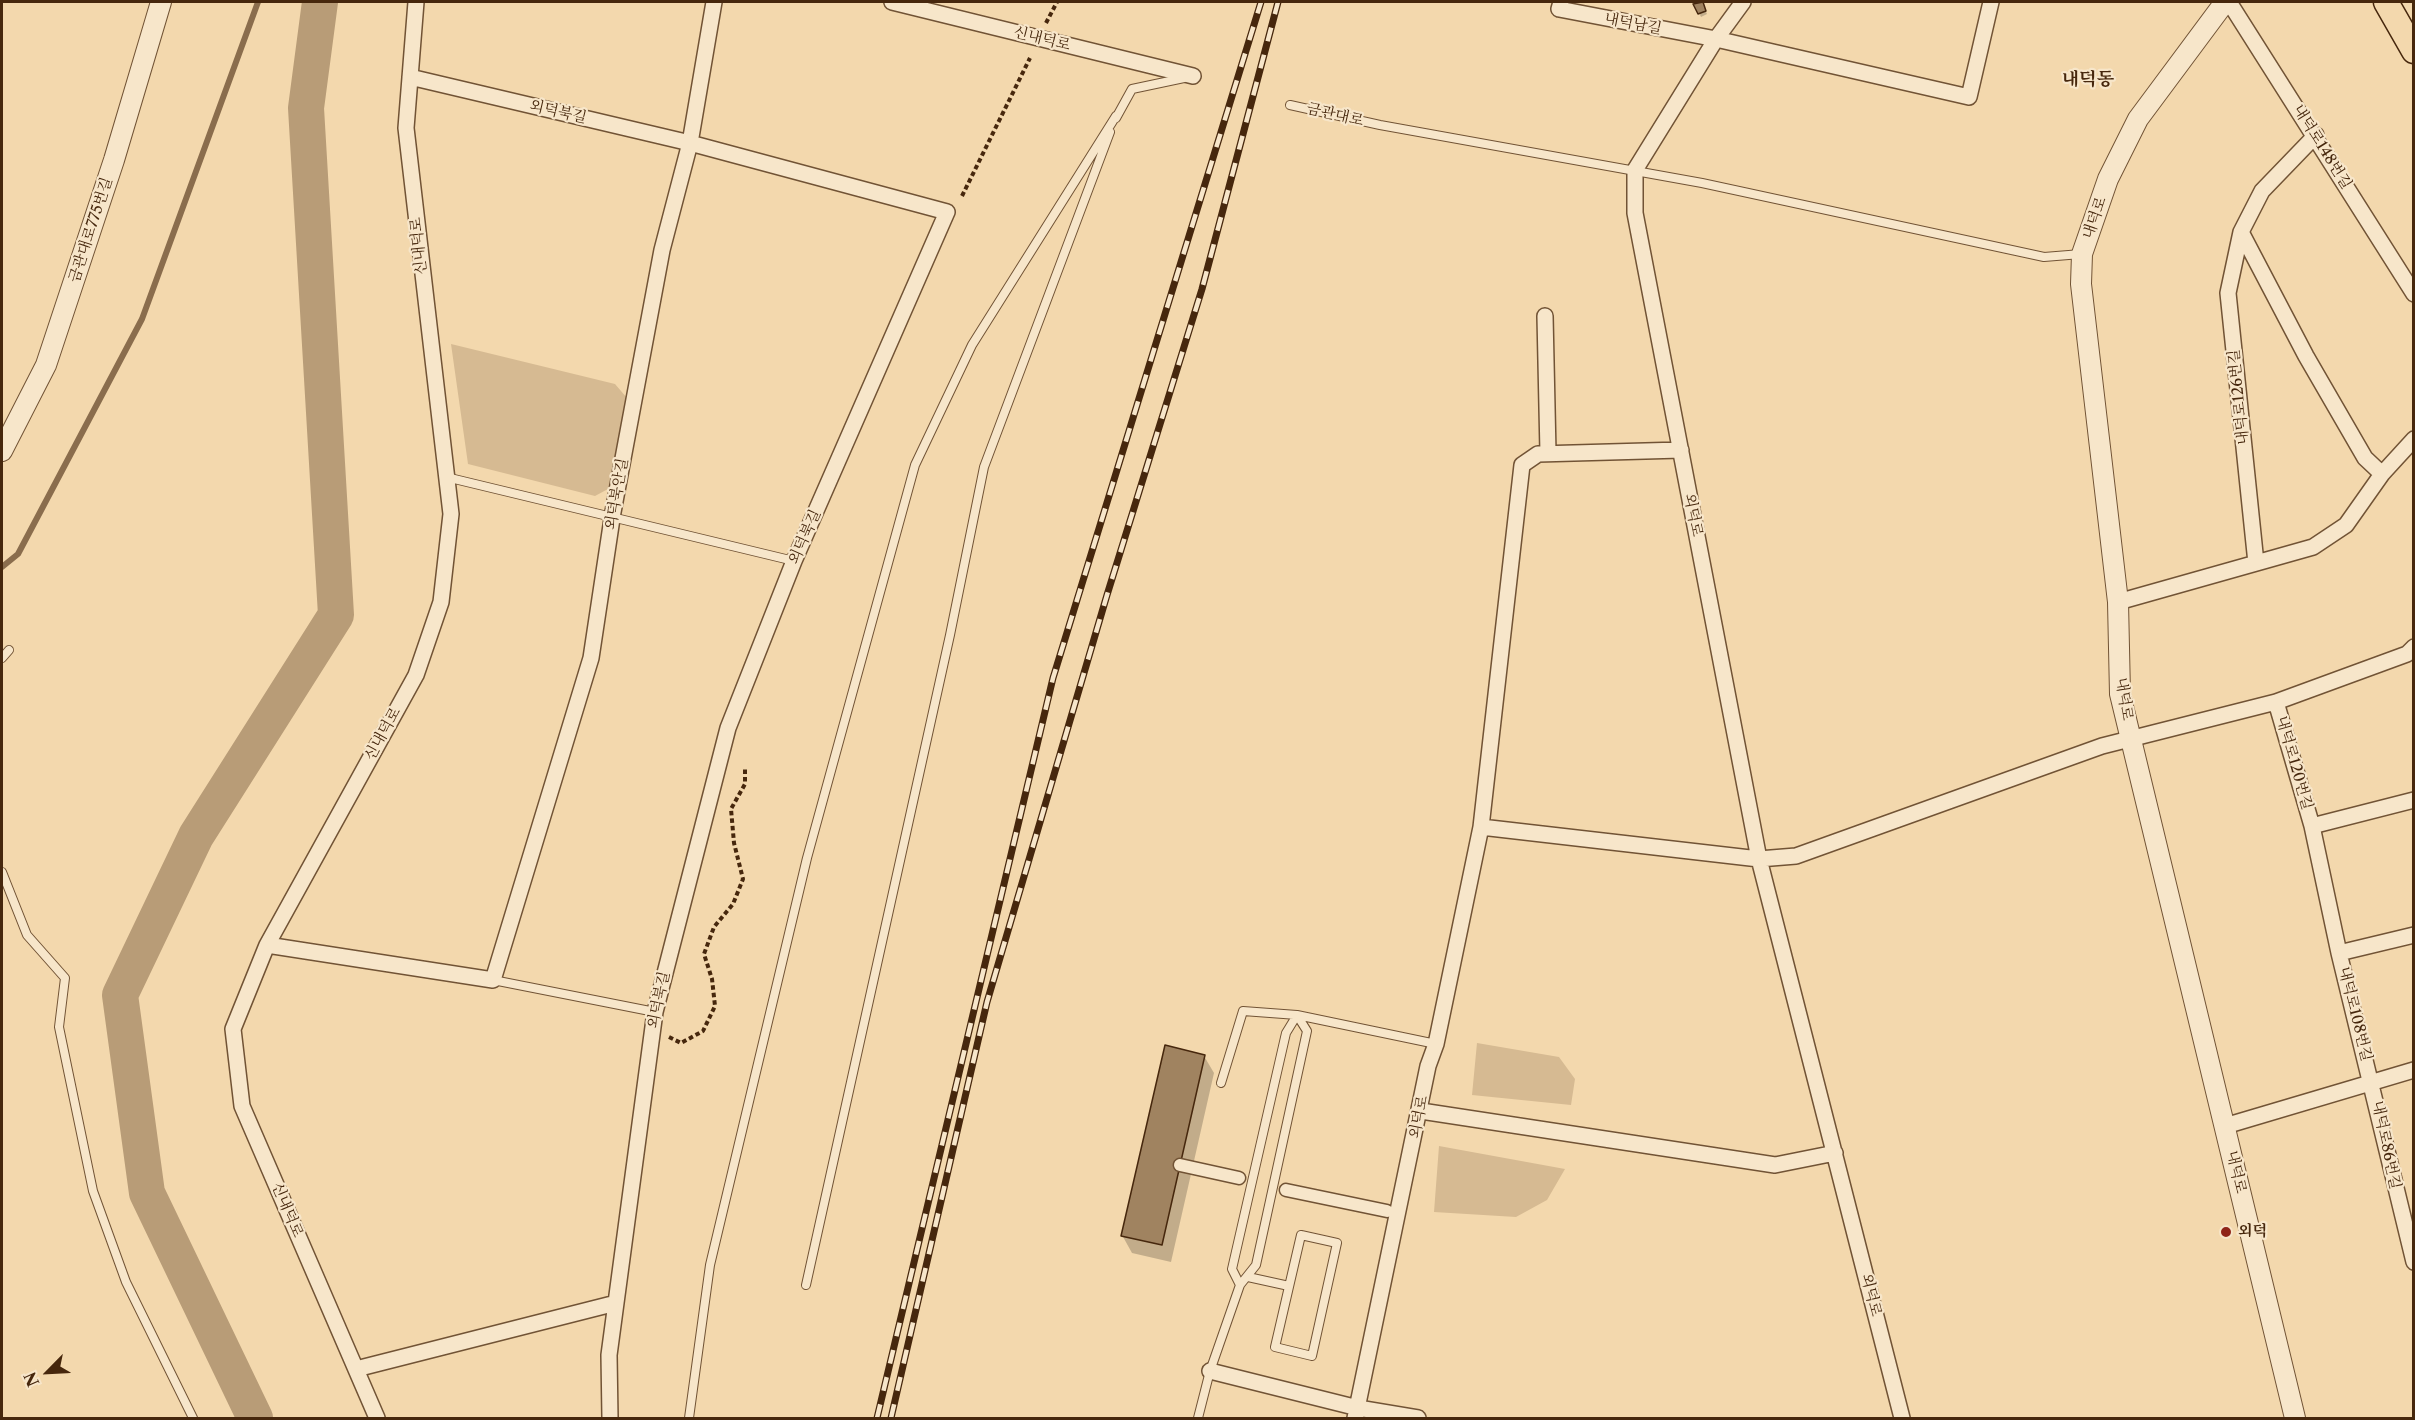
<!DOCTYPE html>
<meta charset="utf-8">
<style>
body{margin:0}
#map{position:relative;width:2415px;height:1420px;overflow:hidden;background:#f3d8ad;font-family:"Libre Caslon Text",serif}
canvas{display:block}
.frame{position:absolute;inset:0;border:3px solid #46270d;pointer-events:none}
.north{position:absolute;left:18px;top:1342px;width:60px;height:60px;-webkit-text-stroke:4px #f7e6ca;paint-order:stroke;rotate:246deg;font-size:16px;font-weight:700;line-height:24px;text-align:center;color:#46270d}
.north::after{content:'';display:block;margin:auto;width:21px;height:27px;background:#46270d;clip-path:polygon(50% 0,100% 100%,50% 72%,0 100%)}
</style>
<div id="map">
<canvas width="2415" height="1420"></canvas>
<div class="frame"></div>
<div class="north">N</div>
</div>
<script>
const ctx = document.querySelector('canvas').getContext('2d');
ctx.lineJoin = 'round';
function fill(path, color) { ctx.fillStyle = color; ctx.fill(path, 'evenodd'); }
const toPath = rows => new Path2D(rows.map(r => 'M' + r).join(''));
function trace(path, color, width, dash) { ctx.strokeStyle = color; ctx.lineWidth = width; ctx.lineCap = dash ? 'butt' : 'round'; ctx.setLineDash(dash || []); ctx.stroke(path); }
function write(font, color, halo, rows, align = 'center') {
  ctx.font = font + ' "Libre Caslon Text","Noto Serif KR",serif'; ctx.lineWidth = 4.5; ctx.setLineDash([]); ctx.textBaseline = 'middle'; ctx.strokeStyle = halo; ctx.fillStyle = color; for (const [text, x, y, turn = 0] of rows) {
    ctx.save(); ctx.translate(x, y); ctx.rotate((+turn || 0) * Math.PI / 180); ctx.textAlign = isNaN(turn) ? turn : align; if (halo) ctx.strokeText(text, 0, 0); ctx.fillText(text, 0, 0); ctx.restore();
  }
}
const green = toPath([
 [451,344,615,384,627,398,608,489,595,496,468,464],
 [1477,1043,1559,1057,1575,1079,1571,1105,1472,1095],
 [1439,1146,1565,1169,1547,1200,1516,1217,1434,1212]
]);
const shadow = toPath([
 [1701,2,1707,14,1701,17,1695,4],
 [1204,1056,1214,1073,1171,1262,1132,1253,1122,1235]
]);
const stream = toPath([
 [2,567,18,554,142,319,258,2]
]);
const river = toPath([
 [255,1418,147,1193,120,995,196,836,336,615,306,108,320,2]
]);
const building = toPath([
 [1703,2,1706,11,1698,14,1693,4,1703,2],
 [1165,1045,1205,1055,1162,1245,1121,1236,1165,1045]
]);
const path = toPath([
 [1046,23,1057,2],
 [962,196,1030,58],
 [669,1037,681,1043,703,1031,715,1006,712,979,704,954,714,927,733,904,743,879,734,843,731,809,745,784,745,769]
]);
const service = toPath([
 [1290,105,1380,125,1702,183,2044,257,2081,254],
 [1116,118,1132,89,1184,78],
 [446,477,794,561],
 [2,658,9,650],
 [2,872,27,935,65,978,59,1027,93,1191,126,1282,193,1418],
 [493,980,655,1012],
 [1301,1235,1337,1243,1312,1356,1275,1347,1301,1235],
 [1248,1277,1289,1286],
 [806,1285,950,635,984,467,1110,132],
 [1240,1285,1232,1269,1286,1033,1297,1015,1436,1044],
 [689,1418,710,1265,807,858,915,465,972,345,1116,116],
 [1198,1418,1210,1371,1240,1285,1256,1265,1307,1031,1297,1015,1243,1011,1221,1083]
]);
const pedestrian = toPath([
 [1180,1165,1239,1178],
 [1286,1190,1387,1211]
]);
const minor = toPath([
 [892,2,1193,76],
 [1561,2,1559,9,1716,39,1969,97,1991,2],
 [1743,2,1716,39,1635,170,1635,213,1759,859,1902,1418],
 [2229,2,2414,294],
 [410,77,690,143,947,212,794,561,728,728,655,1012,609,1355,610,1418],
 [2241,232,2306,356,2365,458,2382,474],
 [1545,316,1548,453],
 [2256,563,2228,293,2241,232,2262,191,2316,135],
 [2118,602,2313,547,2346,525,2382,474,2414,439],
 [2276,702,2312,826,2339,953,2414,1262],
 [2312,826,2414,800],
 [1481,827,1759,859,1796,856,2102,746,2276,702,2407,654,2414,647],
 [267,945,493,980,591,658,613,512,662,250,690,143,714,2],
 [2339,953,2414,935],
 [1421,1111,1775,1165,1835,1153],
 [2225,1126,2414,1070],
 [356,1369,616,1303],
 [1210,1371,1358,1408,1418,1418],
 [377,1418,242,1106,233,1029,267,945,416,675,441,602,451,514,406,128,416,2],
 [1355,1418,1428,1066,1436,1044,1481,827,1522,465,1538,454,1681,450]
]);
const tertiary = toPath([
 [2225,2,2138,119,2108,179,2082,254,2081,284,2118,602,2120,694,2295,1418],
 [2,451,46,365,114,160,161,2]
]);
const primary = toPath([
 [2386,2,2414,51]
]);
const rail = toPath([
 [877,1418,1053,678,1261,2],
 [891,1418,987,1002,1107,595,1202,289,1278,2]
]);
const markers = [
 [2226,1232,6,"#8f2418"]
];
const streetNames = [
 ["내덕남길",1633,24,11],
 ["신내덕로",1042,39,14],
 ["외덕북길",558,112,13],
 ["금관대로",1335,115,13],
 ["내덕로148번길",2322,147,58],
 ["내덕로",2095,218,-71],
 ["금관대로775번길",91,230,-72],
 ["신내덕로",419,246,-96],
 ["내덕로126번길",2239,397,-96],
 ["외덕북안길",617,494,-80],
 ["외덕로",1693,515,79],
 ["외덕북길",805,537,-66],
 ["내덕로",2124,699,81],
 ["신내덕로",383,734,-61],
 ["내덕로120번길",2294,763,74],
 ["외덕북길",659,1000,-78],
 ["내덕로108번길",2355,1014,76],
 ["외덕로",1419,1117,-79],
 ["내덕로86번길",2386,1145,78],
 ["내덕로",2236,1172,77],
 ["신내덕로",287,1210,67],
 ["외덕로",1871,1295,76]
];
const poiNames = [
 ["외덕",2238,1232]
];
const quarterNames = [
 ["내덕동",2088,80]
];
fill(green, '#d6ba92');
fill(shadow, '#0003');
trace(stream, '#8a6d4d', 6);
trace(river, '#b89c77', 36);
fill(building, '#a08360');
trace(building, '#46270d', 1.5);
trace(service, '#715335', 10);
trace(pedestrian, '#715335', 15);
trace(minor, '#715335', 18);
trace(tertiary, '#715335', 22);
trace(primary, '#46270d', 27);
trace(path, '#46270d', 4, [4.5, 3]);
trace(service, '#f7e6ca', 8);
trace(pedestrian, '#f7e6ca', 12);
trace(minor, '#f7e6ca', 15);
trace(tertiary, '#f7e6ca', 20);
trace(primary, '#f3d8ad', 24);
trace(rail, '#46270d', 7);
trace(rail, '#f7e6ca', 4.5, [14]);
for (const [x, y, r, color] of markers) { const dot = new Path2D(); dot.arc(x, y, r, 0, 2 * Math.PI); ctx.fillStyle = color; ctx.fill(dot); trace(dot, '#f7e6ca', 2); }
write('15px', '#46270d', '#f7e6ca', streetNames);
write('bold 15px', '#46270d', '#f7e6ca', poiNames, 'left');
write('bold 18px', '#46270d', '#f7e6ca', quarterNames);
</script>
